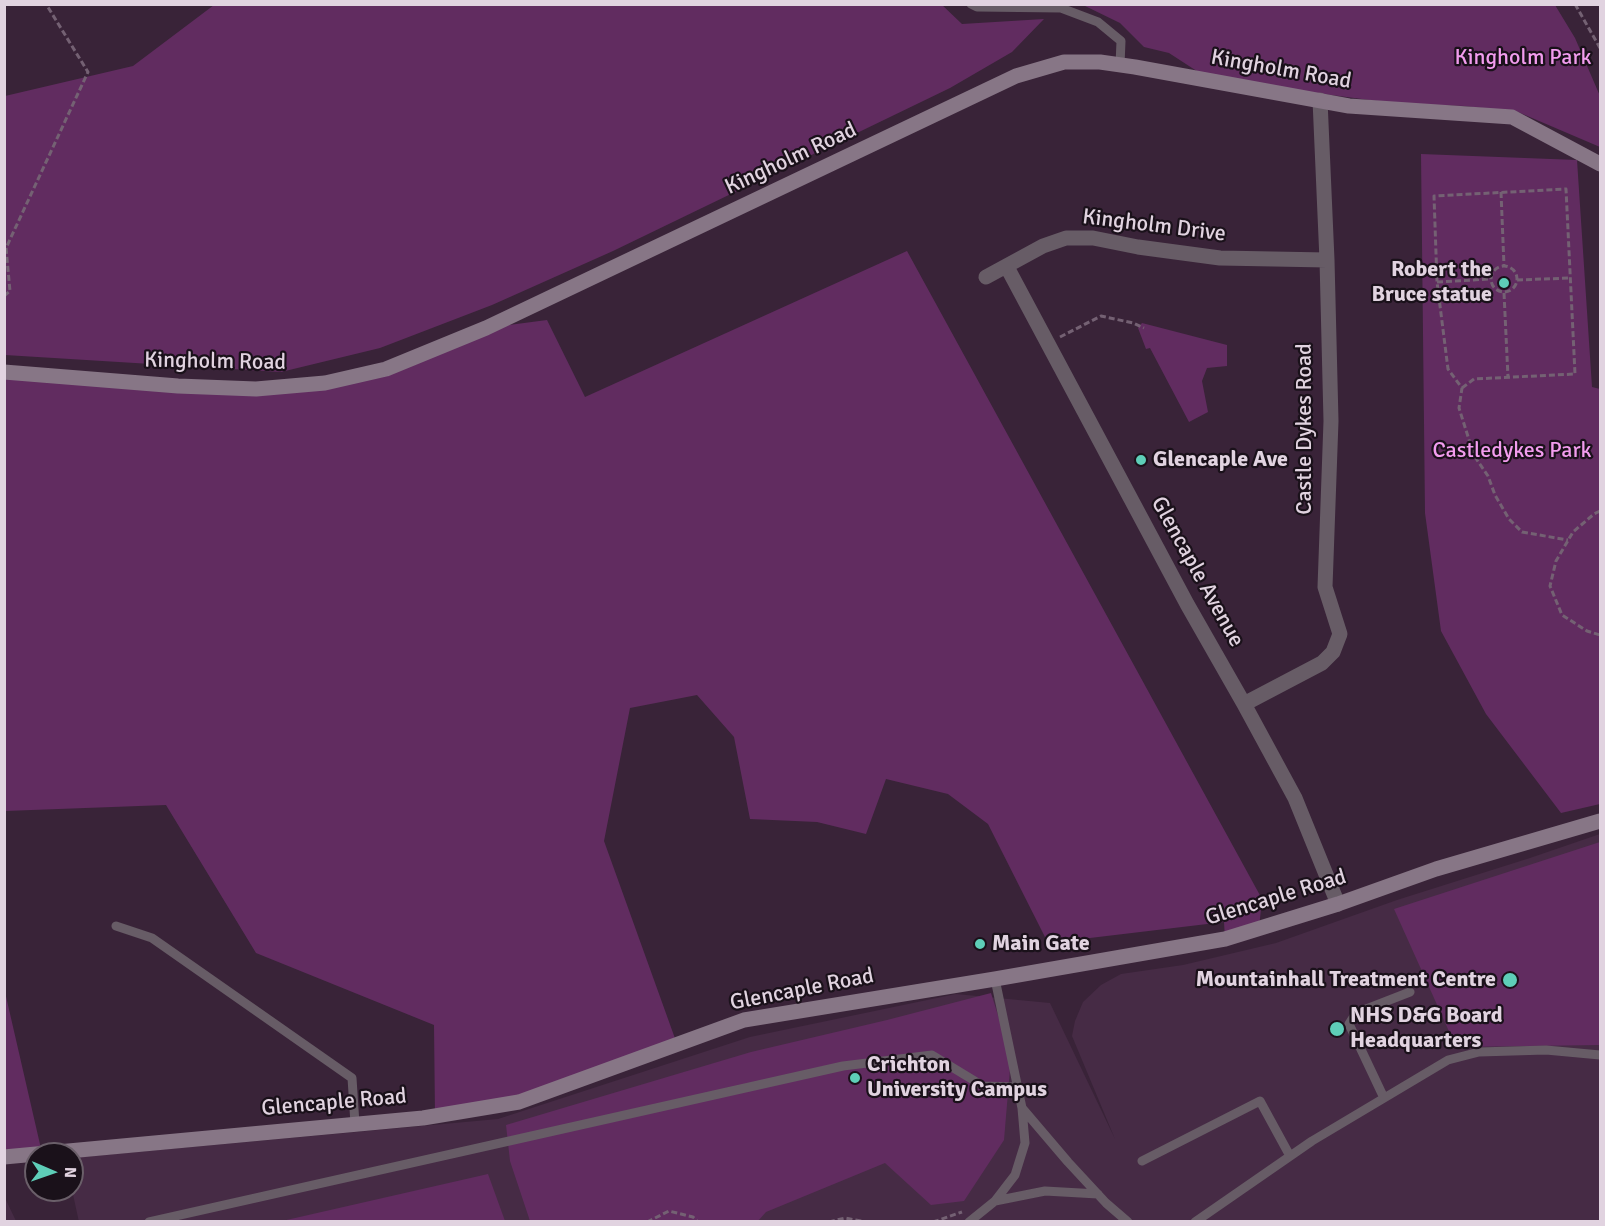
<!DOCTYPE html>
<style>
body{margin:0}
#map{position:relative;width:1605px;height:1226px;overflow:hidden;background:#392338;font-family:Signika,sans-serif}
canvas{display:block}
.frame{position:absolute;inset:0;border:6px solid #e1d3e0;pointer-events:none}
.north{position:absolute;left:24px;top:1142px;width:60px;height:60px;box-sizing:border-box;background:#1a111a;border:2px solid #6a5f69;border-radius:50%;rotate:92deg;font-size:16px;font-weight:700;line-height:24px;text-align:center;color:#e1d3e0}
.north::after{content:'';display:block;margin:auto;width:21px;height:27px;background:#5eceb8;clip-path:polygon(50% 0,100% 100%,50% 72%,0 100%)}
</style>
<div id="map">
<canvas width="1605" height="1226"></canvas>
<div class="frame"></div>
<div class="north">N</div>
</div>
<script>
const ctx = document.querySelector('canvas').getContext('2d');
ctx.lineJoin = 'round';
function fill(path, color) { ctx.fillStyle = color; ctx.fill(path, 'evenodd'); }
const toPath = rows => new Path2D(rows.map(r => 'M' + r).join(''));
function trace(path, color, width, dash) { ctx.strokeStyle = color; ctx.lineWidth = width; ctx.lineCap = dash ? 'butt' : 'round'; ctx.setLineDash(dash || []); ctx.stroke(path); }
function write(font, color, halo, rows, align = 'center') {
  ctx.font = font + ' Signika,sans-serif'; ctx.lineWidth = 4.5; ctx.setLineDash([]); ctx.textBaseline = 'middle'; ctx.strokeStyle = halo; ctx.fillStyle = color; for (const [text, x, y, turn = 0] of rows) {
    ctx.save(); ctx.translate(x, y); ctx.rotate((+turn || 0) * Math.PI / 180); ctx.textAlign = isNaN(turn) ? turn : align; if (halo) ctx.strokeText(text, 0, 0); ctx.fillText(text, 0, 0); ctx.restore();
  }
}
const built = toPath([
 [1600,834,1600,1221,79,1222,72,1190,72,1158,498,1119,750,1037,956,994,1050,1003,1115,1139,1072,1036,1075,1021,1083,1002,1101,985,1121,974,1183,965,1276,943,1397,900,1530,858],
 [5,1198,16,1221,5,1221]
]);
const green = toPath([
 [941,4,962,24,1044,19,1012,52,950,88,613,251,492,305,380,348,281,372,5,355,5,96,133,66,214,5],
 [1083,5,1555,5,1575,38,1600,96,1600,147,1518,112,1464,106,1400,104,1209,79,1169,53,1144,47,1120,23],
 [1421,154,1577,160,1592,387,1600,389,1600,804,1561,813,1486,714,1441,631,1425,513],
 [907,251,1262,899,1259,928,1225,939,1224,922,1048,943,988,824,948,794,886,779,866,834,817,822,750,819,734,737,697,695,630,708,604,841,677,1044,519,1102,435,1116,434,1025,256,953,166,805,5,811,5,372,101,380,324,383,486,328,547,320,585,397],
 [1142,323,1227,345,1227,366,1207,368,1202,381,1208,412,1189,422,1150,348,1146,349,1138,328],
 [1600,842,1600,1045,1456,1047,1394,909],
 [5,992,42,1153,5,1154],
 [991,993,1011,1057,1004,1140,964,1201,931,1205,885,1163,766,1212,758,1221,530,1221,510,1161,506,1125,751,1052,887,1020],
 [488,1174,505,1221,282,1221]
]);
const path = toPath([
 [1575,4,1600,48],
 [1501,192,1504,266],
 '1491 279a13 13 0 1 1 26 0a13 13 0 1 1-26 0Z',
 [1517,280,1570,278],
 [1437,282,1490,279],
 [1504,293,1508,377],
 [4,296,10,291,6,248,88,72,46,4],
 [1060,337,1101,316,1133,323,1144,328],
 [1462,388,1474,379,1575,374,1566,189,1434,196,1437,282,1448,369,1462,388,1459,408,1471,446,1477,460,1488,476,1495,495,1509,519,1522,532,1568,540],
 [1600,511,1594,514,1573,532,1556,561,1550,586,1562,615,1587,631,1600,635],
 [647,1222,669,1211,693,1217,698,1222],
 [829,1222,845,1218,866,1222],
 [933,1222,962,1212]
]);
const service = toPath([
 [971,4,977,7,1061,8,1098,22,1121,41,1120,65],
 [116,926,152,938,352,1078,355,1124],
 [1384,1098,1349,1024,1356,1013,1410,992],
 [1022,1108,1068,1162,1106,1203,1128,1222],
 [1142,1161,1260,1101,1290,1156],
 [995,1201,1045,1191,1098,1194],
 [149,1222,843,1066,932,1055,983,1086,1017,1087],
 [969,1222,995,1201,1015,1175,1025,1143,1022,1108,995,979],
 [1195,1222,1312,1141,1448,1060,1479,1052,1546,1050,1600,1055]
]);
const minor = toPath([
 [1007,267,1187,604,1244,704,1295,798,1338,904],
 [986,277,1043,246,1066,238,1093,238,1138,247,1220,258,1327,260],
 [1244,704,1322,663,1333,652,1340,634,1325,587,1331,421,1327,260,1320,100]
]);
const secondary = toPath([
 [4,372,178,386,256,389,325,383,386,369,486,328,1016,76,1064,62,1100,62,1135,67,1349,106,1512,117,1600,164],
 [4,1157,423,1118,519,1102,744,1020,995,979,1225,939,1338,904,1436,869,1600,821]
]);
const markers = [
 [1504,283,6,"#5eceb8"],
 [1141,460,6,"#5eceb8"],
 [980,944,6,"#5eceb8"],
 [1510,980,8,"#5eceb8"],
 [1337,1029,8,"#5eceb8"],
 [855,1078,6,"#5eceb8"]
];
const parkNames = [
 ["Kingholm Park",1523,58],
 ["Castledykes Park",1512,451]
];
const streetNames = [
 ["Kingholm Road",1281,70,10],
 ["Kingholm Road",791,159,-25],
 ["Kingholm Drive",1154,226,7],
 ["Kingholm Road",215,362,1],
 ["Castle Dykes Road",1305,429,-90],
 ["Glencaple Avenue",1197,572,61],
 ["Glencaple Road",1276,898,-17],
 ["Glencaple Road",802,990,-11],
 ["Glencaple Road",334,1103,-5]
];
const poiNames = [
 ["Robert the",1492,270,"right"],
 ["Bruce statue",1492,295,"right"],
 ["Glencaple Ave",1153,460],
 ["Main Gate",992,944],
 ["Mountainhall Treatment Centre",1496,980,"right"],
 ["NHS D&G Board",1350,1016],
 ["Headquarters",1350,1041],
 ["Crichton",867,1065],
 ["University Campus",867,1090]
];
fill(built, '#462b45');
fill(green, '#612c60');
trace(path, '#746173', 3, [6, 3]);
trace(service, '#675c66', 9);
trace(minor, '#675c66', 15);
trace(secondary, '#877686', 15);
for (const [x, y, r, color] of markers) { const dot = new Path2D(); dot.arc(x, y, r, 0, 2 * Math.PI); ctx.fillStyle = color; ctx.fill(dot); trace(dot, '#1a111a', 2); }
write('22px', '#f29cee', '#1a111a', parkNames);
write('22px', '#e1d3e0', '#1a111a', streetNames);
write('bold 22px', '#e1d3e0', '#1a111a', poiNames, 'left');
</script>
